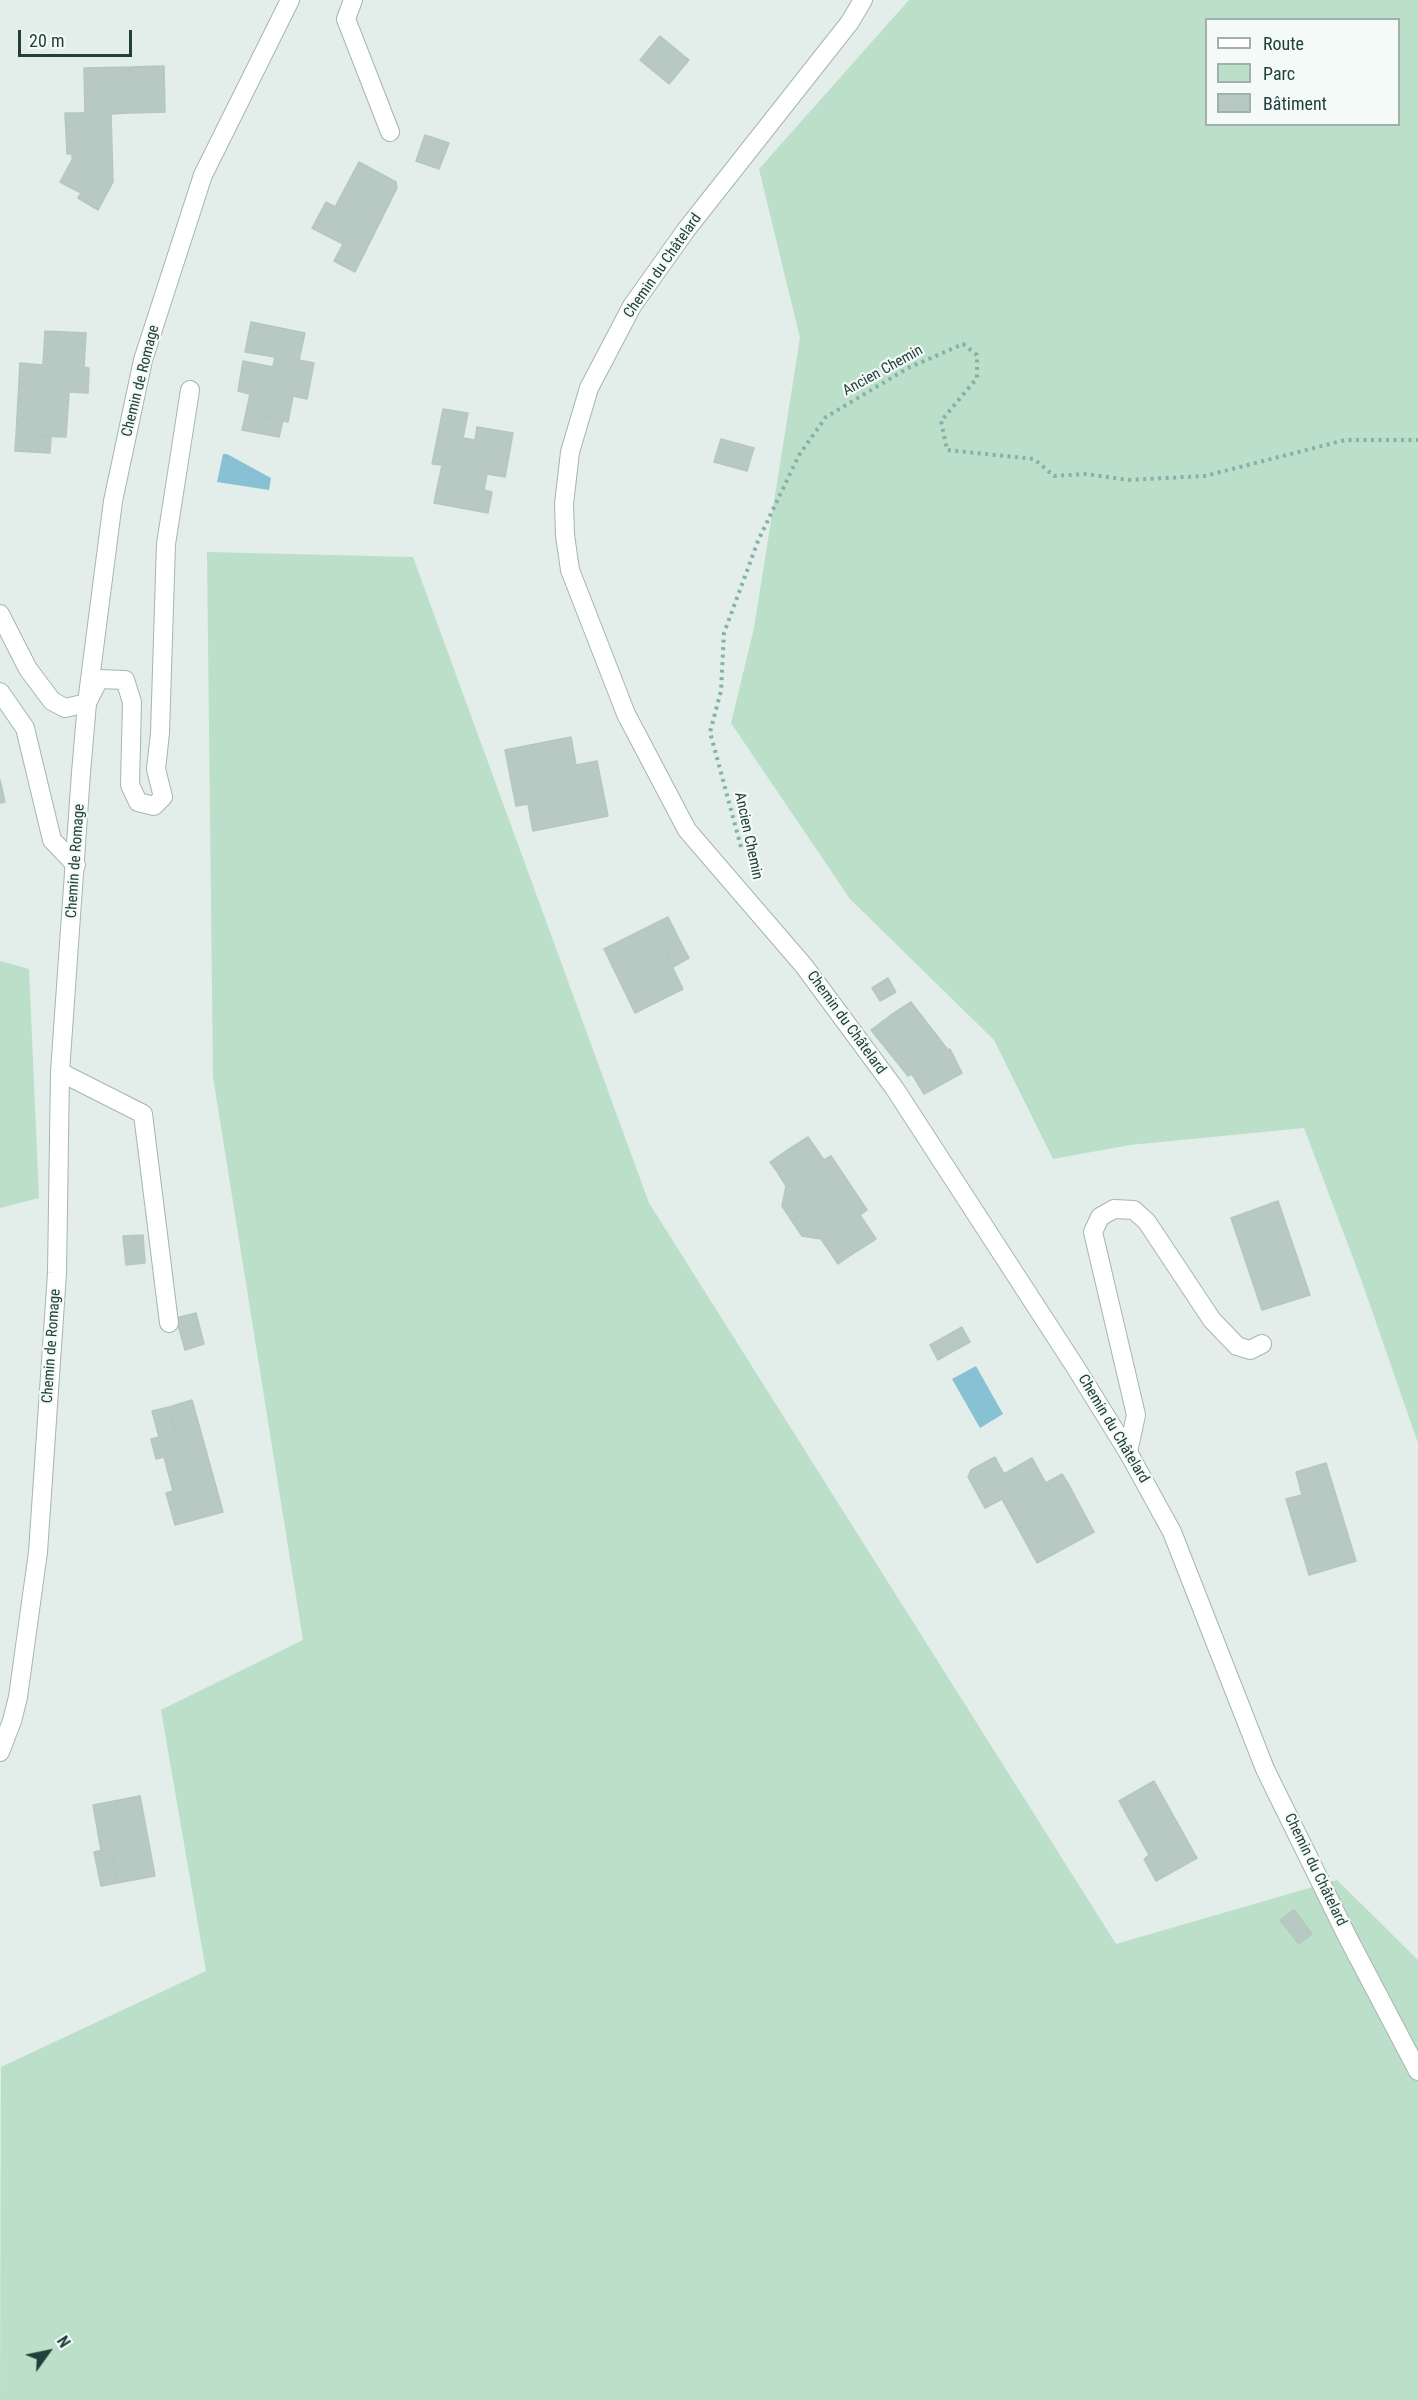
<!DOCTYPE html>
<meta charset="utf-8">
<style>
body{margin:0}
#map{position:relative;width:1418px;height:2400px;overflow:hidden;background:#e3edea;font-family:"Roboto Condensed",sans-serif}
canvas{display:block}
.legend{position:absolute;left:1205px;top:18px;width:195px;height:108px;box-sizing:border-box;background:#f4faf7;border:2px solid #a0b0ac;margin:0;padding:8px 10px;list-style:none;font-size:18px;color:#22403b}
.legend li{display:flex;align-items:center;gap:12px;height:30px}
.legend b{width:30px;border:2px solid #a0b0ac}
.north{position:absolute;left:18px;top:2322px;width:60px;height:60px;-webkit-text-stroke:4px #f4faf7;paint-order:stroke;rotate:57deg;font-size:16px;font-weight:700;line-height:24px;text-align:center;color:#22403b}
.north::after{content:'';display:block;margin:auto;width:21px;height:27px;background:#22403b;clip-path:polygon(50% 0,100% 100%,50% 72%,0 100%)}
.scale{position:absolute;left:18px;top:30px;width:114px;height:27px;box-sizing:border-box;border:3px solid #22403b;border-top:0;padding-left:8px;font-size:18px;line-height:21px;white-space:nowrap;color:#22403b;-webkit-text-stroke:4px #f4faf7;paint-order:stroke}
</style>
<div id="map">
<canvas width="1418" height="2400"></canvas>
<ul class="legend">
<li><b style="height:8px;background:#fff"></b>Route</li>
<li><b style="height:16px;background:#bbdfc9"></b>Parc</li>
<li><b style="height:16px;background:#b8c8c3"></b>Bâtiment</li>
</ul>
<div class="north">N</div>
<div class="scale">20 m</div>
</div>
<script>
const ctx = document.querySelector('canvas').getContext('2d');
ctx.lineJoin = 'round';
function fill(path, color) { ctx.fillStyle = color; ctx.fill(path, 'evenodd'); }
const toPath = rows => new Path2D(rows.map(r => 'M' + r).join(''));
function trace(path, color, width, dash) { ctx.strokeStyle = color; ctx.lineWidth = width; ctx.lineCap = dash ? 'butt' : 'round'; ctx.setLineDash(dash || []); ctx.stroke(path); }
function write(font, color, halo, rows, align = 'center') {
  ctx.font = font + ' "Roboto Condensed",sans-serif'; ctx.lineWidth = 4.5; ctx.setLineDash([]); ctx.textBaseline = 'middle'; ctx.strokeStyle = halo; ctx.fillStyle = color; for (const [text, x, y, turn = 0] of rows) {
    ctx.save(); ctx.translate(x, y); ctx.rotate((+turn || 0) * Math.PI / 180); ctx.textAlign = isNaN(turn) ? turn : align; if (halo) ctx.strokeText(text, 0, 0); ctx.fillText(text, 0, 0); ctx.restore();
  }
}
const green = toPath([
 [909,0,1418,0,1418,1443,1362,1282,1304,1128,1130,1145,1053,1159,994,1040,850,899,731,723,754,628,800,338,759,169],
 [1206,20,1398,20,1398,124,1206,124],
 [207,552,413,557,649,1203,1116,1944,1337,1880,1418,1960,1418,2400,0,2400,1,2067,206,1971,161,1710,303,1640,213,1077],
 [0,961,29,969,39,1198,0,1208]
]);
const water = toPath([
 [223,454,227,454,271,478,269,490,217,482],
 [976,1366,1003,1414,980,1428,952,1379]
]);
const building = toPath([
 [660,36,689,60,669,84,640,60,660,36],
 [164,66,165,112,131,113,130,67,164,66],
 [130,67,131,113,111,114,113,182,98,210,78,198,81,193,60,182,72,160,72,154,67,154,65,113,85,113,84,68,130,67],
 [425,135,449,143,439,169,416,161,425,135],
 [359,162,396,182,397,188,355,272,334,261,343,244,312,228,326,202,335,207,359,162],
 [251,322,305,333,299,360,314,363,307,399,293,396,288,422,246,413,250,394,238,391,243,361,273,367,275,357,245,352,251,322],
 [45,331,86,333,84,367,89,368,88,393,69,392,66,437,16,435,20,363,43,365,45,331],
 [443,409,468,413,463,438,475,440,477,427,513,433,505,477,487,474,484,490,492,492,488,513,434,503,442,465,432,464,443,409],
 [246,413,283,420,279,437,242,430,246,413],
 [16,435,51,437,50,453,15,451,16,435],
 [721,439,754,448,747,471,714,462,721,439],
 [571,737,576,765,597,761,608,816,533,831,528,804,516,806,505,750,571,737],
 [0,780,5,802,0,803,0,780],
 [668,917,682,945,666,954,683,989,635,1013,604,949,668,917],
 [682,945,689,958,673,967,666,954,682,945],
 [888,978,896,992,880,1001,872,988,888,978],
 [911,1002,917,1010,899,1022,895,1016,891,1015,911,1002],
 [917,1010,948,1050,950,1049,962,1073,924,1094,912,1074,908,1076,871,1030,891,1015,895,1016,899,1022,917,1010],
 [808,1137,824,1160,831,1156,849,1183,792,1221,782,1206,786,1186,778,1173,794,1163,786,1151,808,1137],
 [786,1151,794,1163,778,1173,770,1162,786,1151],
 [849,1183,867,1210,860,1215,876,1239,854,1253,846,1242,830,1252,821,1239,802,1236,792,1221,849,1183],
 [1278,1201,1310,1295,1262,1310,1231,1218,1278,1201],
 [143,1235,145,1263,126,1265,123,1236,143,1235],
 [846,1242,854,1253,838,1264,830,1252,846,1242],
 [196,1313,204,1344,185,1350,176,1318,196,1313],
 [962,1327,970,1342,948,1354,939,1340,962,1327],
 [939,1340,948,1354,938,1360,930,1345,939,1340],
 [192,1400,223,1512,175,1525,166,1493,173,1491,164,1457,156,1459,151,1439,176,1433,169,1407,192,1400],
 [169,1407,176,1433,159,1437,152,1411,169,1407],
 [995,1457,1004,1474,1032,1458,1052,1494,1069,1485,1094,1532,1037,1563,1002,1499,985,1508,968,1477,971,1470,995,1457],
 [1326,1463,1356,1561,1309,1575,1286,1499,1302,1495,1296,1472,1326,1463],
 [1062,1474,1069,1485,1052,1494,1046,1483,1062,1474],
 [1154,1781,1197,1858,1156,1881,1144,1859,1149,1855,1119,1801,1154,1781],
 [140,1796,155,1876,117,1883,111,1848,101,1850,93,1805,140,1796],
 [111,1848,117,1883,101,1886,94,1852,111,1848],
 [1294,1910,1312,1934,1299,1944,1280,1920,1294,1910]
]);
const path = toPath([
 [741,847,710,732,721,691,724,633,758,541,799,455,826,417,908,368,963,344,977,355,977,378,941,421,947,450,1034,459,1054,476,1086,474,1128,480,1205,476,1345,440,1418,440]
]);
const lane = toPath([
 [353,0,346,19,390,132],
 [0,614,28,669,52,701,65,708,87,703,99,679,125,680,132,702,130,785,138,802,154,806,163,797,156,769,160,733,166,544,190,390],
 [0,692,25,728,52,840,76,865],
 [60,1072,143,1114,169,1323],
 [1128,1452,1136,1415,1093,1232,1100,1217,1114,1209,1134,1210,1147,1222,1212,1320,1237,1346,1250,1350,1262,1344]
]);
const street = toPath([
 [863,0,850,22,686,230,632,306,589,388,570,452,564,504,565,535,570,570,626,714,687,830,804,966,895,1089,1076,1368,1128,1452,1172,1532,1265,1769,1347,1936,1418,2071],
 [0,1752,12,1721,18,1697,38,1552,57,1273,60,1072,81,773,87,703,113,501,143,360,203,175,290,0]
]);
const streetNames = [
 ["Chemin du Châtelard",663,266,-55],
 ["Ancien Chemin",883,371,-29],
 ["Chemin de Romage",141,381,-76],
 ["Ancien Chemin",748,836,78],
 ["Chemin de Romage",76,861,-86],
 ["Chemin du Châtelard",846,1023,54],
 ["Chemin de Romage",52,1346,-86],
 ["Chemin du Châtelard",1113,1429,59],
 ["Chemin du Châtelard",1315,1870,64]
];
fill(green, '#bbdfc9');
fill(water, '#89c1d4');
fill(building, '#b8c8c3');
trace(building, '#b5c7c2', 1.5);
trace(lane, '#a5b6b2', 20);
trace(street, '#a5b6b2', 20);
trace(path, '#82b2a8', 4, [3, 4.5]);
trace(lane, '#fff', 18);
trace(street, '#fff', 18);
write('15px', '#22403b', '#f4faf7', streetNames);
</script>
